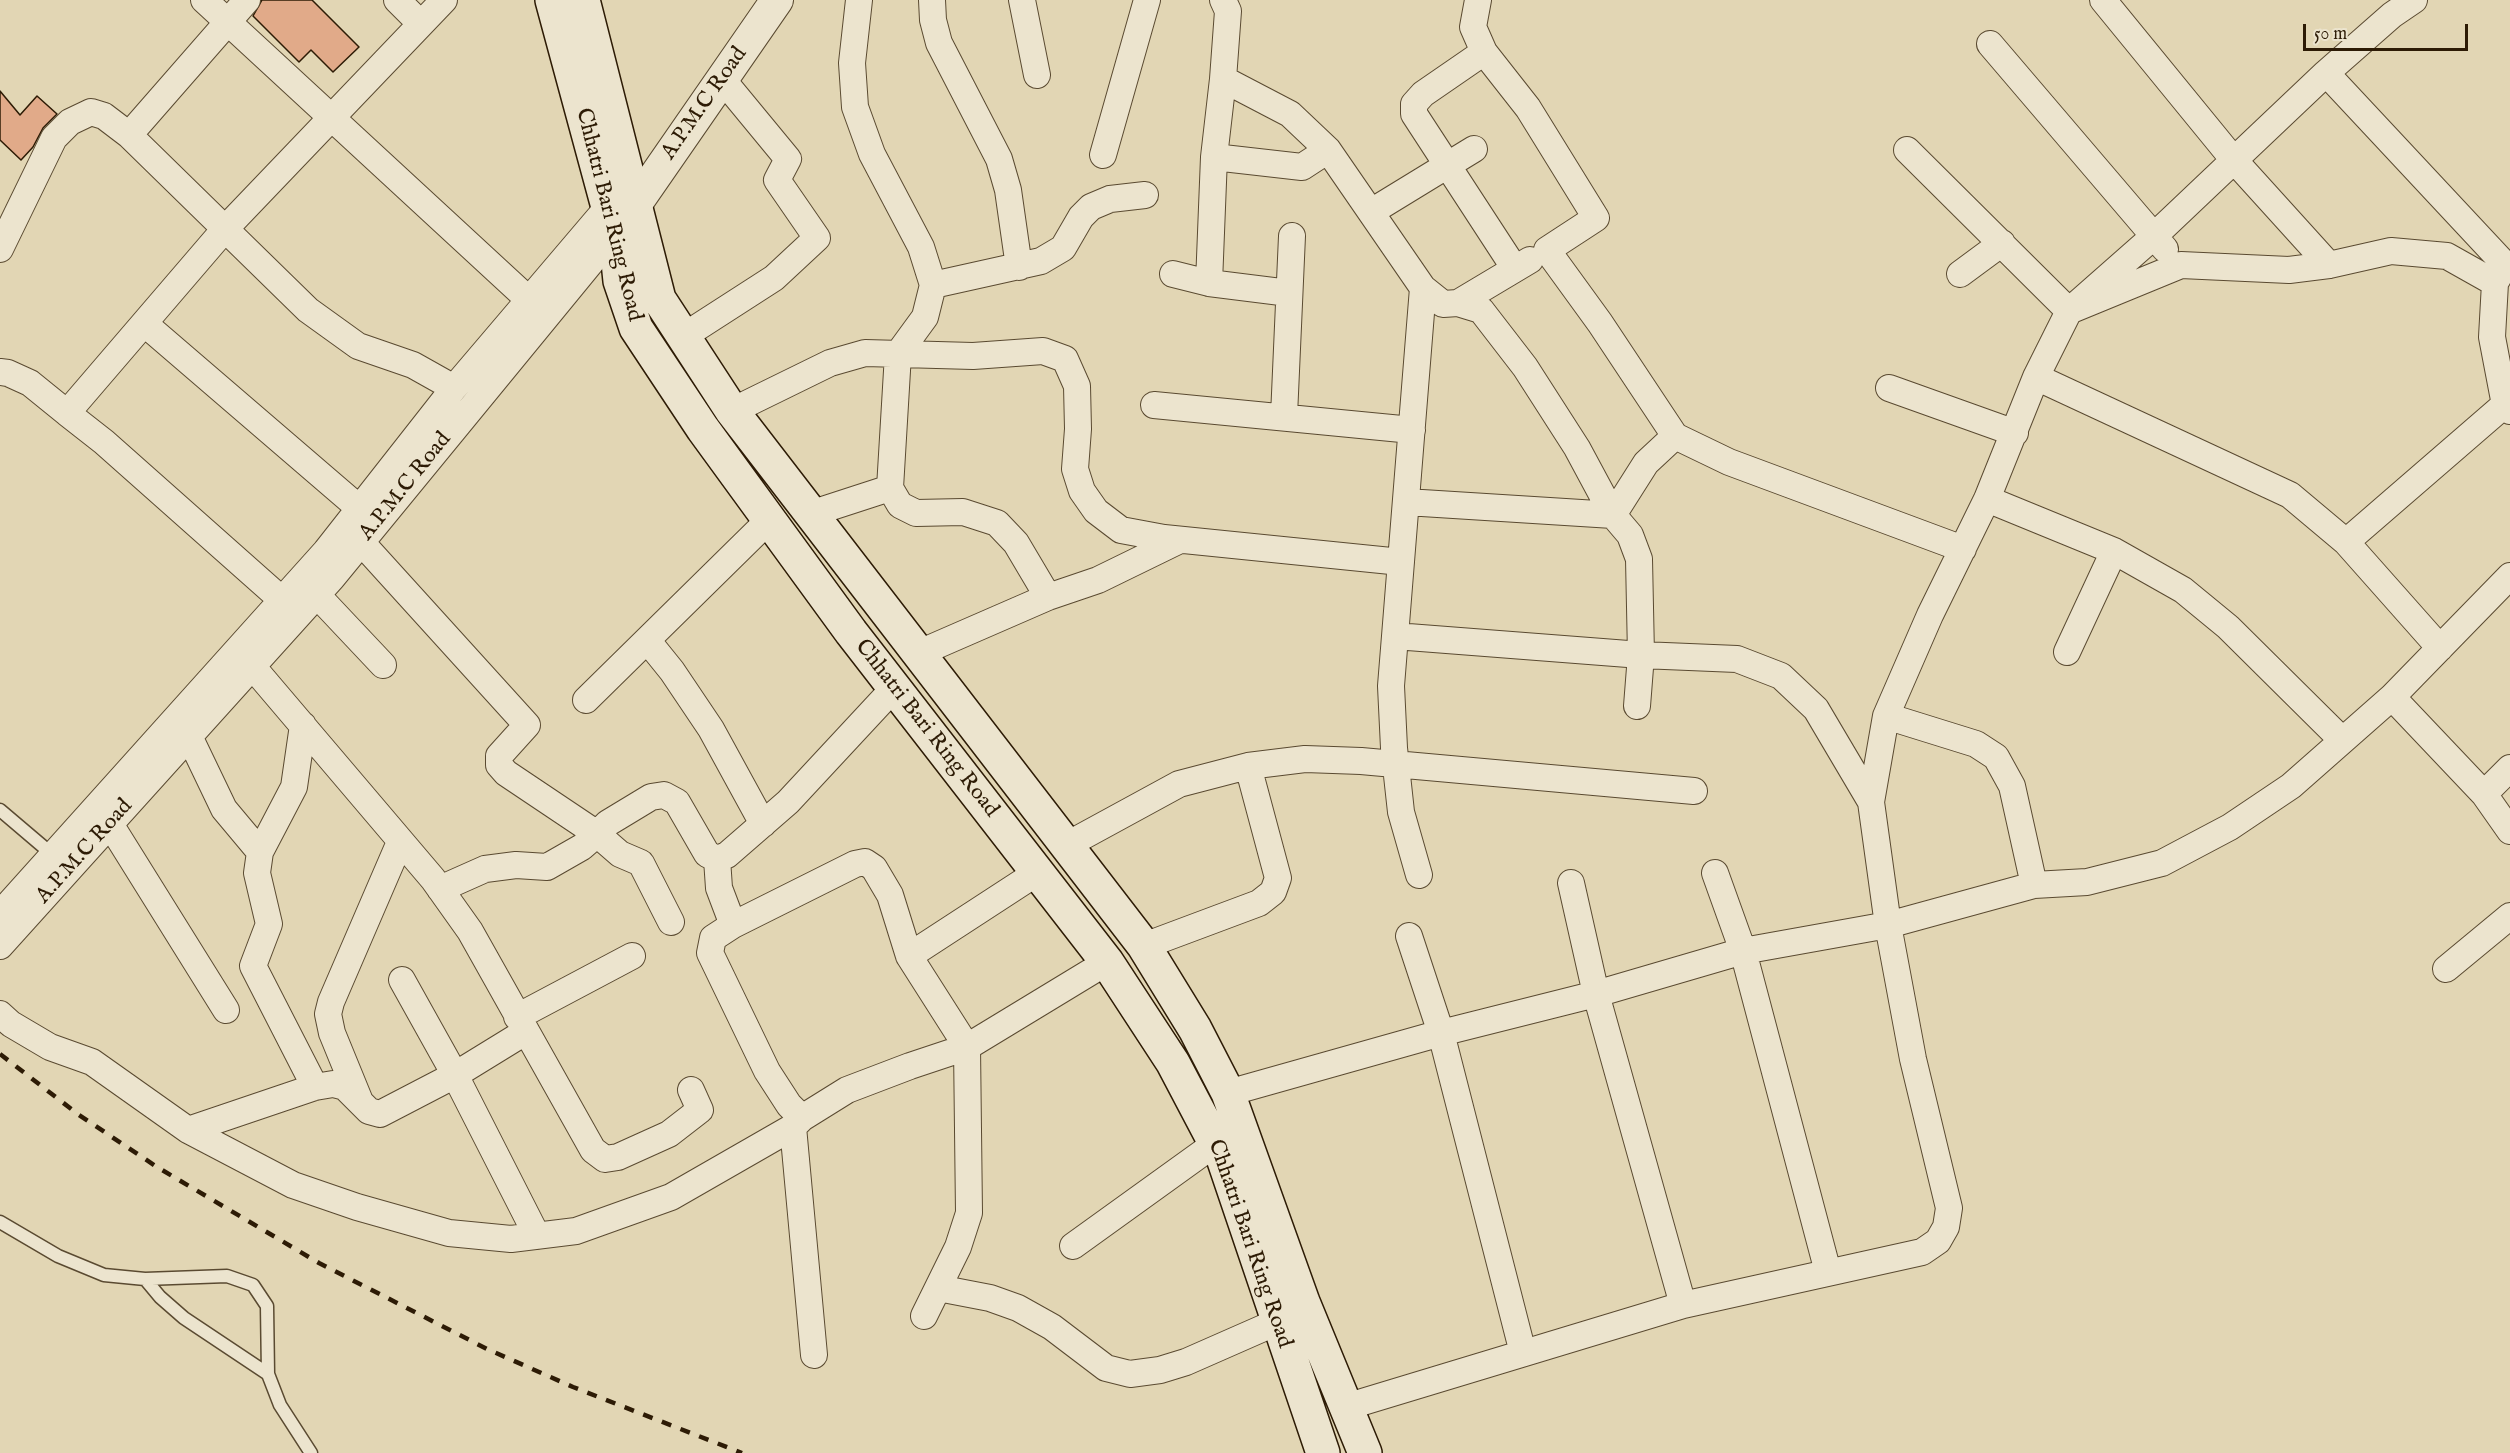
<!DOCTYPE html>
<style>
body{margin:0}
#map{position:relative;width:2510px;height:1453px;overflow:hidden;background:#e2d6b4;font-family:"IM FELL English",serif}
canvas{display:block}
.scale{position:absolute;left:2303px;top:24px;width:165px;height:27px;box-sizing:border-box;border:3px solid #2d1b05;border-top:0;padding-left:8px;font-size:18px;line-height:21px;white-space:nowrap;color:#2d1b05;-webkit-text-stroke:4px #ece4ce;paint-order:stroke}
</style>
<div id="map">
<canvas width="2510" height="1453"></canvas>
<div class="scale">50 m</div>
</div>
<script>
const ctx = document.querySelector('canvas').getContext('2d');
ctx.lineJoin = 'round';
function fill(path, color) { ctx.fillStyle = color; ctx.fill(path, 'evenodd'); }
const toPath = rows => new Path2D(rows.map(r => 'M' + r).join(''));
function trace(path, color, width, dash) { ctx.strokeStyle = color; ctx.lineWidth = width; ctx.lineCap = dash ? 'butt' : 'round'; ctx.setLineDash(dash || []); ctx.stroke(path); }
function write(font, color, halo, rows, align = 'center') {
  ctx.font = font + ' "IM FELL English",serif'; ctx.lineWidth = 5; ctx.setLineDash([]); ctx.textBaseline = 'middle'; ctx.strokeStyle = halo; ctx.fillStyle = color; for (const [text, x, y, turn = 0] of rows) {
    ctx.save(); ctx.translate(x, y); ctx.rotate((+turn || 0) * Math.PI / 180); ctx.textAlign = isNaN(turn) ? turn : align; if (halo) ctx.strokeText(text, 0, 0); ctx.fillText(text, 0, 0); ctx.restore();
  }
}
const building = toPath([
 [262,0,312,0,359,47,333,72,311,50,299,62,253,16,262,0],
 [0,91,20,115,37,96,57,114,43,128,33,147,21,160,0,140,0,91]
]);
const service = toPath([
 [0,810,53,855],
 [0,1222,58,1256,104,1275,145,1279,227,1276,253,1285,267,1306,268,1374,280,1405,311,1453],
 [145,1279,160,1297,184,1318,268,1374]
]);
const minor = toPath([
 [204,0,529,300],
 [397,0,421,24],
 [859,0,852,63,855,107,872,154,921,247,933,285,925,317,898,354,890,488],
 [932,0,933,20,939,43,999,159,1008,190,1019,267],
 [1022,0,1037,75],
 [1223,0,1228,11,1223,79,1290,114,1328,150,1423,288,1443,304,1458,303,1481,310,1525,367,1577,448,1613,515],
 [1478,0,1473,27,1484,52,1528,108,1596,218,1547,250,1600,323,1675,436],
 [2103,0,2233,159,2329,265],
 [1990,44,2165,249],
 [1484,52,1423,94,1414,104,1414,114,1515,269],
 [2326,73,2510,270],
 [129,135,247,0],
 [1907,150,2069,311,2181,265,2289,270,2329,265,2391,251,2447,256,2495,283],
 [1103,155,1147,0],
 [1214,157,1302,167,1328,150],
 [1371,212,1474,149],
 [0,249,54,138,70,122,91,112,104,116,129,135,308,310,358,346,413,365,454,388],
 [2503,269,2495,283,2492,337,2505,405,2510,411],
 [1173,274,1209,283,1289,293],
 [1960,274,2002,243],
 [1209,283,1214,157,1223,79],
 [933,285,1041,261,1063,248,1081,217,1091,207,1110,199,1145,195],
 [1458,303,1530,260],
 [145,324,359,508],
 [684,336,774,278,817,238,777,180,788,159,722,79],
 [0,372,8,373,30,383,67,413,224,230,444,0],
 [2036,377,2290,495,2346,542,2440,648],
 [1889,388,2015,433],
 [1154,405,1412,430],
 [732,411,830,363,865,353,973,356,1043,351,1065,359,1077,386,1078,429,1075,469,1082,491,1096,511,1121,530,1164,538,1401,562],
 [67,413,104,442,282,600],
 [1284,416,1292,236],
 [1987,499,2114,551,2183,590,2228,627,2341,739],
 [1406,502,1613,515],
 [810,514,890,488,900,505,916,513,963,512,997,523,1016,543,1048,597],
 [361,542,527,725,499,756,499,765,506,773,597,834,608,823,651,797,664,795,677,802,707,854,717,859,727,855,788,802,894,688],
 [2346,542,2510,400],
 [317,595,383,665],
 [647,640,672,671,711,729,763,824],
 [2067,652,2114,551],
 [917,654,1048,597,1098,580,1180,540],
 [252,666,433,879,470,931,593,1150,605,1159,618,1157,669,1134,700,1110,691,1090],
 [2392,697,2484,794,2510,831],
 [586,700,769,520],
 [1637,706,1641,655,1639,559,1630,535,1613,515,1646,463,1675,436,1729,462,1963,549],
 [1886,716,1976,744,1996,757,2012,786,2034,885],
 [303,725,294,787,260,852,257,873,269,924,253,966,315,1087],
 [189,736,224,809,260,852],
 [2484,794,2510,768],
 [1871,802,1886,716,1930,615,1987,499,2036,377,2069,311,2153,237,2326,73,2392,15,2414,0],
 [110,824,226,1010],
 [1067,845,1179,784,1248,766,1305,759,1361,761,1694,791],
 [717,859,719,888,733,925,713,938,710,953,767,1071,789,1105,802,1118],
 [1715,873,1743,951,1828,1272],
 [1419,875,1401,812,1394,748,1391,686,1423,288],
 [1571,883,1596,994,1683,1305],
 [440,889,485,869,516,865,547,867,582,847,597,834,620,854,641,863,671,922],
 [0,914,326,551,454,388,608,207],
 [733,925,855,864,865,862,874,868,890,895,909,956],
 [1409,936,1441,1033,1523,1353],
 [0,946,332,578,615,233],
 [1144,946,1259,903,1273,892,1278,878,1248,766],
 [2446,969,2510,916],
 [402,980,455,1075,537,1236],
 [0,1014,11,1024,50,1047,92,1062,188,1130,293,1185,357,1207,449,1233,511,1239,576,1231,671,1197,793,1127,802,1118,847,1090,910,1066,967,1047,1107,962],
 [517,1017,632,956],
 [1228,1093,1441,1033,1596,994,1743,951,1888,925,2034,885,2087,882,2162,863,2230,827,2291,786,2392,697,2510,576],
 [359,1099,332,1033,328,1014,331,1002,400,842],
 [793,1127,814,1355],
 [188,1130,315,1087,333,1084,345,1087,369,1111,380,1114,455,1075,525,1032],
 [1073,1246,1216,1143],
 [938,1288,990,1298,1018,1308,1052,1327,1106,1368,1130,1374,1160,1370,1186,1362,1277,1322],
 [924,1316,958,1247,969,1213,967,1047,909,956,1038,872],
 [1346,1407,1683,1305,1922,1252,1938,1241,1946,1227,1949,1208,1913,1059,1888,925,1871,802,1816,709,1781,676,1737,659,1641,655,1395,636]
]);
const tertiary = toPath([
 [624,221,777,0]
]);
const secondary = toPath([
 [552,0,615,233,620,281,636,328,703,429,851,632,1107,962,1173,1063,1223,1158,1323,1453],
 [583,0,659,299,732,411,1144,946,1195,1029,1228,1093,1303,1302,1365,1453]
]);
const rail = toPath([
 [0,1054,79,1115,157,1167,319,1263,487,1349,573,1387,742,1453]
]);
const streetNames = [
 ["A.P.M.C Road",705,104,-55],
 ["Chhatri Bari Ring Road",608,215,76],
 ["A.P.M.C Road",406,487,-51],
 ["Chhatri Bari Ring Road",926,729,52],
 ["A.P.M.C Road",85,852,-48],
 ["Chhatri Bari Ring Road",1249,1244,71]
];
fill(building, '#e1aa89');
trace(building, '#2d1b05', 1.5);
trace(service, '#5a4a31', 15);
trace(minor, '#5a4a31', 28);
trace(tertiary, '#5a4a31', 34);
trace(secondary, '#2d1b05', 36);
trace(service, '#ece4ce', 12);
trace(minor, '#ece4ce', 26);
trace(tertiary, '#ece4ce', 32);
trace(secondary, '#ece4ce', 33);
trace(rail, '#2d1b05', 4.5, [10, 10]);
write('22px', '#2d1b05', '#ece4ce', streetNames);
</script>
